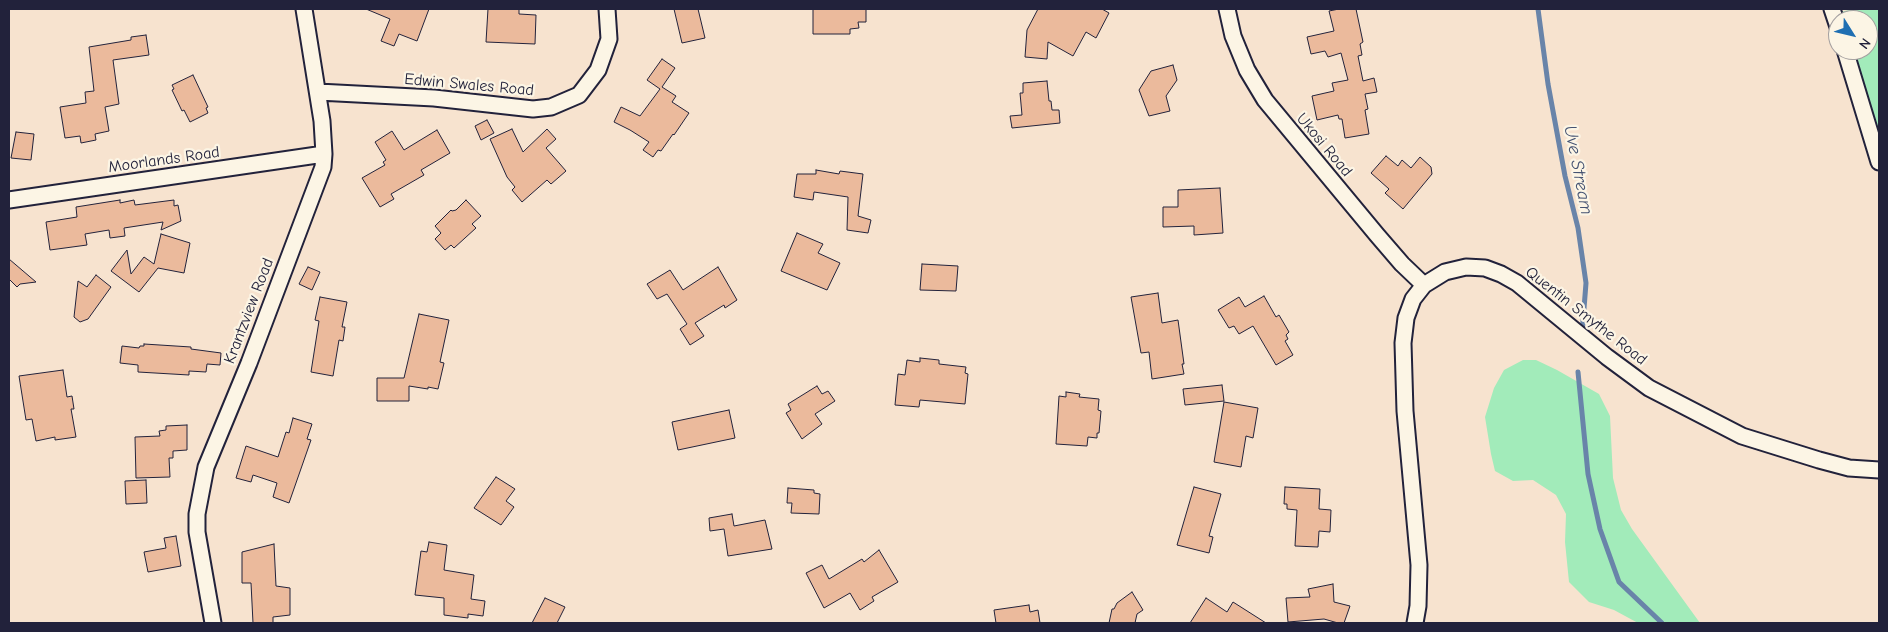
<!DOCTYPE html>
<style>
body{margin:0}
#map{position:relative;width:1888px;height:632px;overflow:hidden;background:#f7e3cf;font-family:"Comic Neue",sans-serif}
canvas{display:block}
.frame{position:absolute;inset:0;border:10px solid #22223b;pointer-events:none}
.north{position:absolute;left:1828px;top:10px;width:50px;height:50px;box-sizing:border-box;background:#fcf5e5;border:1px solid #a5a1a1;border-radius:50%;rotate:126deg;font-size:14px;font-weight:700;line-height:20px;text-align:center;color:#22223b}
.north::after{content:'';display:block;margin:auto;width:18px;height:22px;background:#1f6fb2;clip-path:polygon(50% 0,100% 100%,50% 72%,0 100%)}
</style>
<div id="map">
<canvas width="1888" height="632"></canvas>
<div class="frame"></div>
<div class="north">N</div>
</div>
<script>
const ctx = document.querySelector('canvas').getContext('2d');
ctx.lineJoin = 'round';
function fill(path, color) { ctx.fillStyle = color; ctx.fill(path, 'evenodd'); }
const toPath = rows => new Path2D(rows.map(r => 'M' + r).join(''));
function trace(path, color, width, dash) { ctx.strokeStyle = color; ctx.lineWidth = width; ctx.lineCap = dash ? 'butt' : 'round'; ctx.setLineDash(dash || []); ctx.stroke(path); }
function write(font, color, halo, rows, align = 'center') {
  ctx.font = font + ' "Comic Neue",sans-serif'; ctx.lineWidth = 4.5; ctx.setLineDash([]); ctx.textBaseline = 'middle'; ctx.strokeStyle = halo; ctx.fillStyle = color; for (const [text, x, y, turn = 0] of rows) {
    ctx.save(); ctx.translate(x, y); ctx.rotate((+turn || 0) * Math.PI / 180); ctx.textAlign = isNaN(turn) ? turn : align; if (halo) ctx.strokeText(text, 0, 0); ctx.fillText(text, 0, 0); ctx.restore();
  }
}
const green = toPath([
 [1854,9,1879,9,1879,140,1852,50,1868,50,1868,20,1843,20,1840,12],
 [1523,360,1536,360,1557,370,1599,394,1610,416,1613,478,1621,510,1632,529,1700,623,1638,623,1614,610,1589,602,1569,582,1565,542,1566,514,1556,495,1533,480,1513,481,1495,471,1491,454,1485,417,1494,388,1504,370]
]);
const stream = toPath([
 [1538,9,1548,84,1565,176,1578,228,1586,283,1582,334],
 [1578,372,1588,474,1600,529,1619,582,1662,623]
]);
const building = toPath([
 [366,9,429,9,417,41,399,34,394,46,381,41,390,19,366,9],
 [488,9,519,9,519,14,536,15,535,44,486,42,488,9],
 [674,9,698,9,705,38,682,43,674,9],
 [813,9,866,9,866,22,858,22,859,28,850,29,850,34,813,34,813,9],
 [1038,9,1102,9,1109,13,1096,38,1086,32,1073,56,1048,42,1047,59,1025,57,1027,30,1038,9],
 [1339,9,1356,9,1363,42,1360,44,1362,55,1358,56,1363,81,1374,78,1377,92,1365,94,1368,109,1365,110,1369,134,1345,138,1342,119,1339,119,1338,115,1317,120,1312,96,1334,91,1332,83,1348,80,1341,53,1328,57,1325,51,1311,54,1307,37,1334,31,1329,11,1339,9],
 [146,35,149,55,113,60,119,104,105,107,109,131,95,134,96,140,81,143,80,136,65,138,60,107,86,103,85,92,94,91,89,47,131,40,131,37,146,35],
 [662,59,675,68,662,87,676,96,672,102,689,113,674,135,673,134,661,151,658,150,653,157,643,150,649,142,630,130,614,122,621,107,640,116,660,89,647,80,662,59],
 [1173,65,1177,80,1166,96,1170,111,1149,116,1139,90,1151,71,1173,65],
 [193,75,208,107,206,108,208,113,190,122,184,110,182,111,172,90,174,89,172,85,193,75],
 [1047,81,1049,101,1051,101,1052,110,1059,110,1060,123,1012,128,1010,116,1022,115,1020,93,1023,93,1023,83,1047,81],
 [487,120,494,133,481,140,475,126,487,120],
 [512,129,523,152,547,129,556,139,546,148,566,171,551,184,547,180,522,202,512,190,515,187,507,177,490,139,512,129],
 [437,130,450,153,421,170,424,175,391,194,394,199,380,207,362,178,385,165,383,162,386,160,375,142,392,131,404,150,437,130],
 [16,132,34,134,31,160,11,158,16,132],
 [1386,156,1398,166,1402,160,1411,168,1420,157,1431,167,1432,174,1403,209,1385,193,1389,189,1371,173,1386,156],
 [816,170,839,174,840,171,863,174,858,216,871,220,868,233,847,230,848,197,814,192,813,200,794,197,797,174,816,174,816,170],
 [1220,188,1223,233,1194,235,1194,226,1163,227,1163,207,1178,207,1178,190,1220,188],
 [120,200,120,203,134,200,135,205,174,200,174,206,178,205,181,221,161,230,163,222,124,228,125,236,110,238,109,230,85,234,87,245,50,250,46,222,77,217,76,207,120,200],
 [466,200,481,216,472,224,476,228,454,248,451,245,445,250,435,239,441,233,435,226,451,210,452,211,456,210,466,200],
 [797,233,823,244,818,253,840,263,827,290,781,271,797,233],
 [161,234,190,243,184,273,158,268,139,292,111,271,127,250,131,274,144,257,154,264,161,234],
 [9,259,36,282,20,284,17,287,9,279,9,259],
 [922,264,958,266,956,291,920,290,922,264],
 [308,267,320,272,312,290,299,284,308,267],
 [718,267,737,300,725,308,724,305,695,323,704,336,690,345,680,329,687,324,667,294,657,299,647,284,670,270,683,290,718,267],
 [96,275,111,287,88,319,80,322,74,317,78,281,87,287,96,275],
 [1158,293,1162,323,1178,320,1184,364,1182,364,1184,374,1152,379,1149,352,1141,353,1131,297,1158,293],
 [1264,296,1276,317,1279,315,1289,332,1286,335,1288,339,1285,341,1293,355,1276,365,1253,326,1239,334,1234,326,1229,328,1218,310,1239,297,1245,307,1264,296],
 [320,297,347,302,342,327,345,327,343,341,339,340,333,376,311,372,319,321,315,320,320,297],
 [419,314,449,320,440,362,444,363,438,389,428,387,428,389,409,386,409,401,377,401,377,378,404,378,419,314],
 [144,344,191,347,191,349,221,353,220,365,207,364,206,372,189,371,189,375,138,372,138,365,120,363,122,346,139,348,140,346,144,346,144,344],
 [920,358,939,360,939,364,966,367,965,373,968,374,965,404,920,400,919,407,895,405,898,374,905,375,907,360,920,362,920,358],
 [63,370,67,397,72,396,74,409,71,409,76,437,55,440,55,437,36,441,32,419,26,420,19,376,63,370],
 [1222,385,1224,401,1185,405,1183,389,1222,385],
 [817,386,822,394,828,391,835,401,815,414,822,424,802,439,786,413,791,410,788,404,817,386],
 [1066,392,1080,394,1079,397,1099,399,1098,410,1101,411,1099,433,1097,433,1097,438,1088,437,1087,446,1056,444,1059,396,1066,397,1066,392],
 [1224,402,1258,408,1253,438,1246,436,1241,467,1214,462,1224,402],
 [729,410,735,438,678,450,672,422,729,410],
 [293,418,312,424,307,439,311,440,289,503,273,497,277,483,253,475,251,482,236,478,246,446,278,457,286,432,289,433,293,418],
 [187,425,187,450,173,451,173,458,169,458,170,477,136,478,135,437,160,436,159,431,166,430,166,426,187,425],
 [496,477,515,489,506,501,514,507,501,525,474,508,496,477],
 [146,480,147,503,126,504,125,481,146,480],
 [1194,487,1221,494,1209,536,1213,537,1209,553,1177,545,1194,487],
 [1285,487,1320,489,1319,509,1331,510,1330,532,1319,531,1318,547,1295,546,1297,510,1287,509,1287,504,1284,504,1285,487],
 [788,488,814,490,814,493,820,494,819,514,791,513,792,503,787,503,788,488],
 [732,514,734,526,765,520,772,549,728,556,724,529,710,531,709,518,732,514],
 [176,536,181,566,148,572,144,552,166,548,164,538,176,536],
 [429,542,447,545,444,570,474,575,471,599,485,601,483,616,468,614,468,618,444,615,444,598,415,595,421,551,427,552,429,542],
 [274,544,276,586,290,588,290,615,273,617,273,623,253,623,251,583,242,583,242,552,274,544],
 [879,550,898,582,872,597,874,601,860,610,850,593,824,608,806,573,822,565,829,579,862,559,864,562,879,550],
 [1333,584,1334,602,1350,606,1344,623,1338,623,1324,619,1288,622,1286,598,1310,597,1308,589,1333,584],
 [1132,592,1143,610,1137,614,1135,623,1109,623,1112,609,1114,609,1117,603,1132,592],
 [545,598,565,607,557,623,532,623,545,598],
 [1206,598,1227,612,1233,602,1266,623,1190,623,1206,598],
 [1029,605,1030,612,1038,610,1040,623,996,623,994,610,1029,605]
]);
const minor = toPath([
 [1227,9,1233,36,1247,70,1265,100,1377,235,1402,264,1424,285],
 [1832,9,1838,27],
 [1845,50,1879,162],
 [318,92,434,98,533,109,551,107,579,95,598,70,609,39,607,9],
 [9,200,324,154],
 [213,623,197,532,197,514,206,467,249,363,323,167,324,154,322,121,304,9],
 [1415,623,1418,606,1419,565,1405,411,1403,343,1406,318,1413,299,1424,285,1445,272,1466,267,1485,268,1501,274,1517,283,1607,357,1649,388,1742,436,1819,460,1849,468,1879,470]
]);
const streetNames = [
 ["Edwin Swales Road",469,85,5],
 ["Ukosi Road",1324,145,50],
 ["Moorlands Road",164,160,-8],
 ["Krantzview Road",249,311,-69],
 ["Quentin Smythe Road",1586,316,38]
];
const waterNames = [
 ["Uve Stream",1578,170,79]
];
fill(green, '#a2ebba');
trace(stream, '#6984a9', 5);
fill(building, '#ebba9c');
trace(building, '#22223b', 1);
trace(minor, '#22223b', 19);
trace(minor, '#fcf5e5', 15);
write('16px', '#22223b', '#fcf5e5', streetNames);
write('italic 18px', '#455372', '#fcf5e5', waterNames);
</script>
